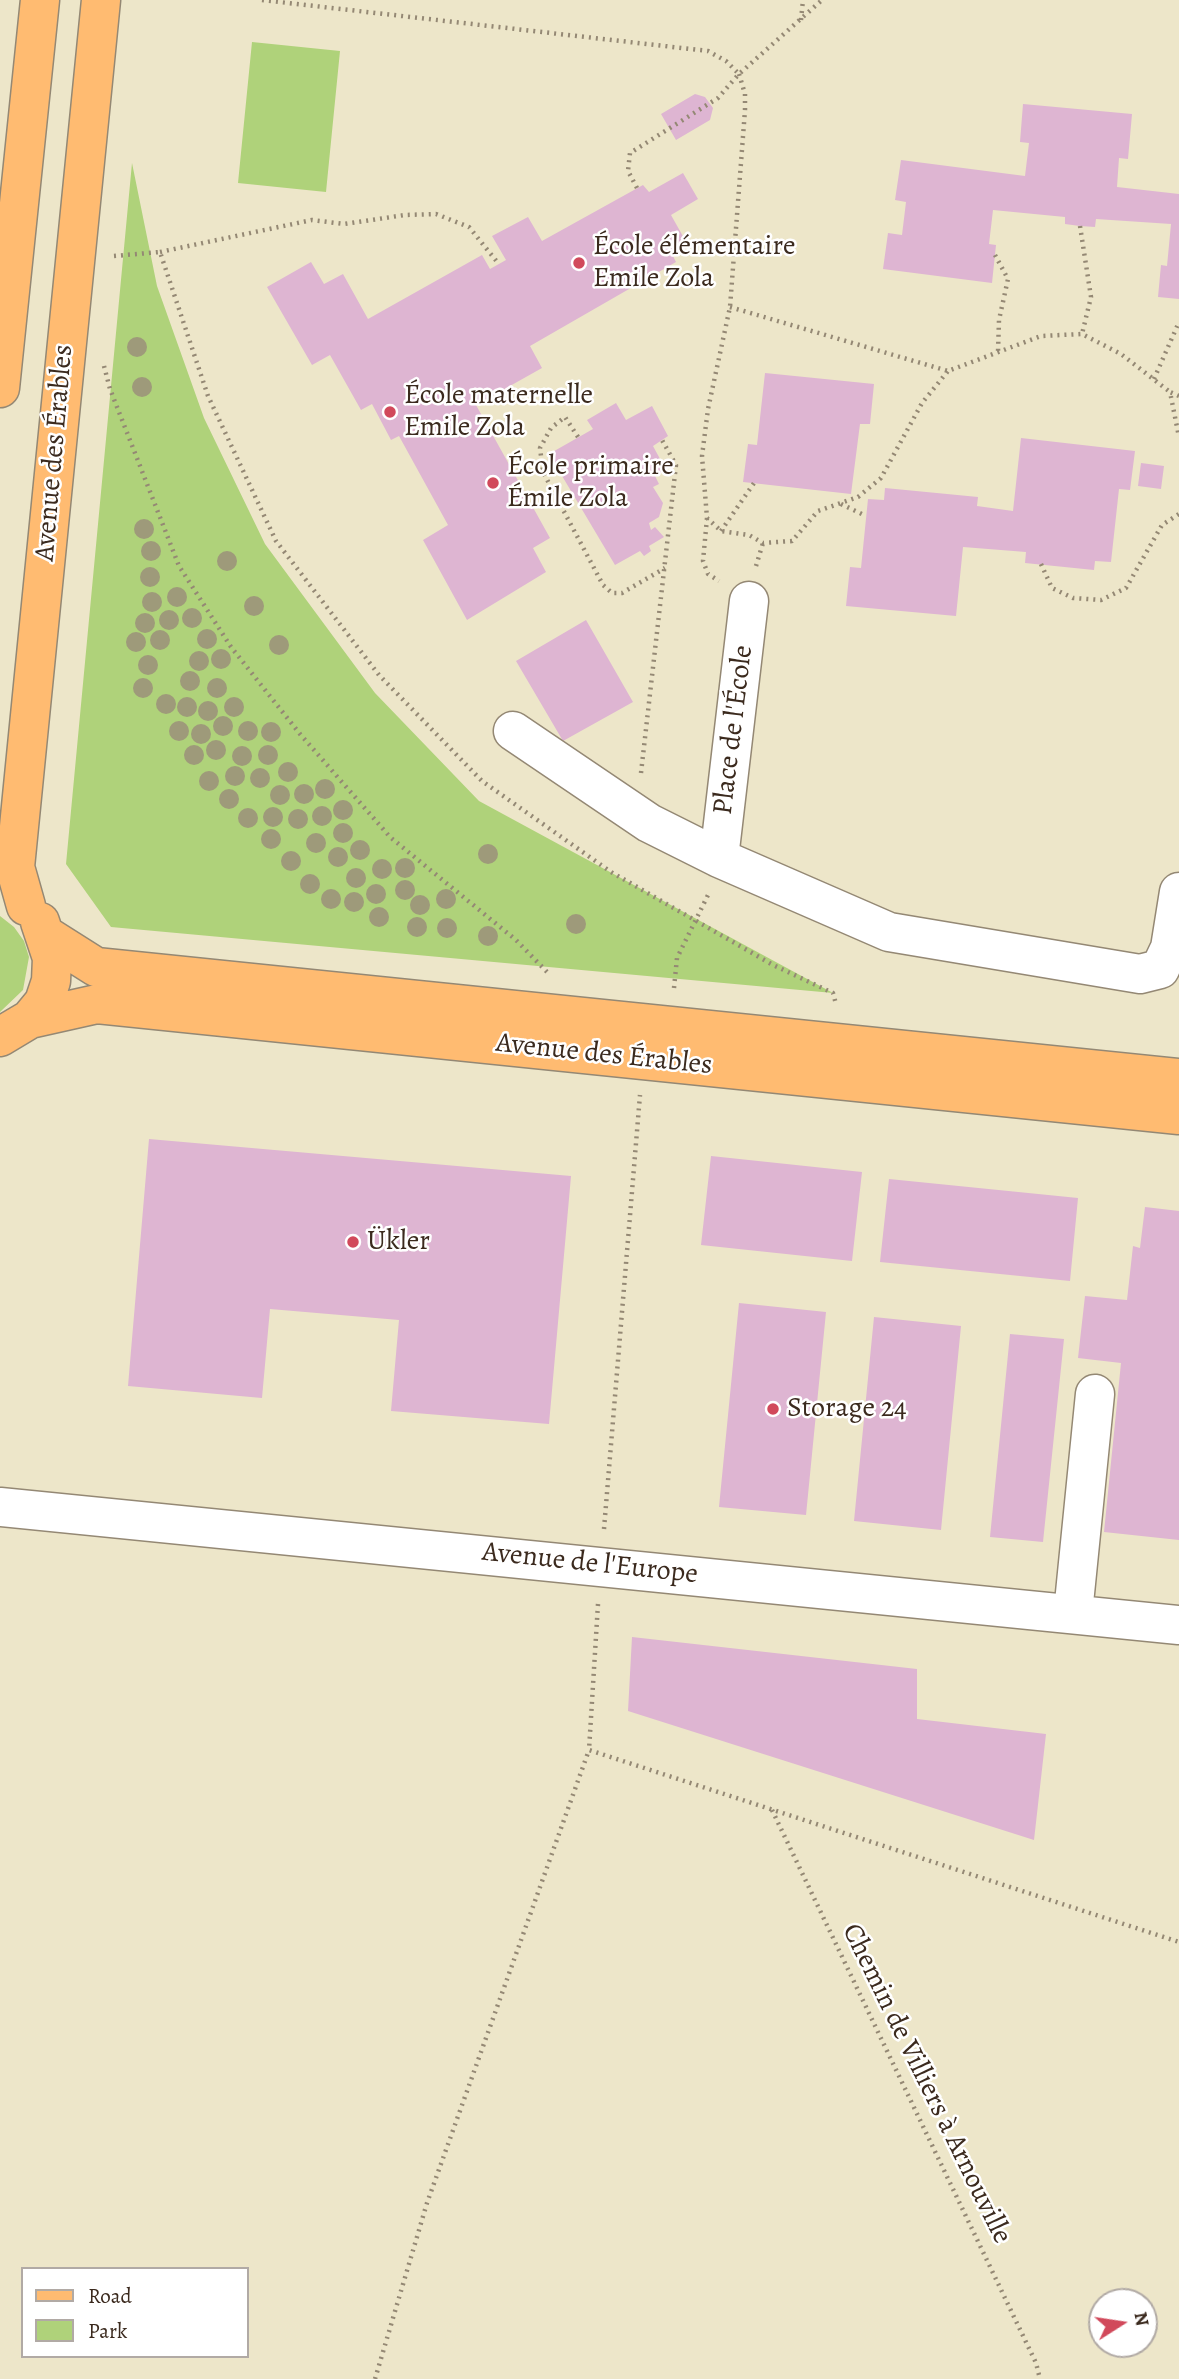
<!DOCTYPE html>
<meta charset="utf-8">
<style>
body{margin:0}
#map{position:relative;width:1179px;height:2379px;overflow:hidden;background:#ede6c9;font-family:Alegreya,serif}
canvas{display:block}
.legend{position:absolute;left:21px;top:2267px;width:228px;height:91px;box-sizing:border-box;background:#fff;border:2px solid #b1aaa5;margin:0;padding:9px 12px;list-style:none;font-size:21px;color:#3b2a1e}
.legend li{display:flex;align-items:center;gap:14px;height:35px}
.legend b{width:35px;border:2px solid #b1aaa5}
.north{position:absolute;left:1088px;top:2288px;width:70px;height:70px;box-sizing:border-box;background:#fff;border:2px solid #b1aaa5;border-radius:50%;rotate:78deg;font-size:19px;font-weight:700;line-height:28px;text-align:center;color:#3b2a1e}
.north::after{content:'';display:block;margin:auto;width:24px;height:32px;background:#d1495b;clip-path:polygon(50% 0,100% 100%,50% 72%,0 100%)}
</style>
<div id="map">
<canvas width="1179" height="2379"></canvas>
<ul class="legend">
<li><b style="height:9px;background:#ffbb71"></b>Road</li>
<li><b style="height:19px;background:#afd27a"></b>Park</li>
</ul>
<div class="north">N</div>
</div>
<script>
const ctx = document.querySelector('canvas').getContext('2d');
ctx.lineJoin = 'round';
function fill(path, color) { ctx.fillStyle = color; ctx.fill(path, 'evenodd'); }
const toPath = rows => new Path2D(rows.map(r => 'M' + r).join(''));
function trace(path, color, width, dash) { ctx.strokeStyle = color; ctx.lineWidth = width; ctx.lineCap = dash ? 'butt' : 'round'; ctx.setLineDash(dash || []); ctx.stroke(path); }
function write(font, color, halo, rows, align = 'center') {
  ctx.font = font + ' Alegreya,serif'; ctx.lineWidth = 5; ctx.setLineDash([]); ctx.textBaseline = 'middle'; ctx.strokeStyle = halo; ctx.fillStyle = color; for (const [text, x, y, turn = 0] of rows) {
    ctx.save(); ctx.translate(x, y); ctx.rotate((+turn || 0) * Math.PI / 180); ctx.textAlign = isNaN(turn) ? turn : align; if (halo) ctx.strokeText(text, 0, 0); ctx.fillText(text, 0, 0); ctx.restore();
  }
}
const green = toPath([
 [252,42,340,51,326,192,238,183],
 [132,163,157,286,204,418,265,544,375,693,479,801,833,993,111,927,66,864],
 [0,916,14,927,24,941,29,957,23,990,0,1012]
]);
const building = toPath([
 [695,94,705,97,713,108,710,120,676,140,661,114],
 [1023,104,1132,114,1128,159,1119,158,1117,187,1179,194,1179,299,1158,297,1161,265,1167,266,1171,224,1096,219,1095,227,1080,226,1065,224,1065,217,993,210,989,244,996,245,992,283,883,269,888,233,902,235,906,202,895,200,901,160,1025,176,1029,143,1020,142],
 [683,173,698,199,671,215,689,247,673,256,676,262,530,346,542,368,476,405,550,538,533,548,546,572,467,620,423,540,448,525,399,436,391,440,372,404,361,410,330,355,312,365,267,287,311,262,324,284,343,274,368,319,482,255,490,269,506,260,492,236,528,217,542,241,643,185,649,192],
 [765,373,874,384,870,424,860,424,851,494,743,482,748,444,757,445],
 [616,403,626,420,652,406,668,436,653,446,666,470,655,476,659,484,653,487,663,503,659,517,649,523,651,530,655,527,664,537,649,546,651,551,644,556,640,551,615,565,549,454,593,429,587,420],
 [1021,438,1135,451,1130,490,1119,489,1111,562,1095,561,1094,570,1025,563,1026,552,963,547,956,616,846,606,850,567,861,568,868,499,884,500,885,488,978,497,977,506,1013,511],
 [1141,463,1164,466,1161,489,1138,486],
 [586,620,633,702,563,741,516,661],
 [149,1139,571,1176,549,1424,391,1411,399,1320,270,1309,262,1398,128,1386],
 [711,1156,862,1172,852,1261,701,1245],
 [889,1179,1078,1198,1070,1281,880,1262],
 [1145,1207,1179,1211,1179,1540,1104,1532,1121,1363,1078,1358,1085,1296,1127,1300,1133,1246,1140,1248],
 [739,1303,826,1312,806,1515,719,1507],
 [874,1317,961,1326,941,1530,854,1521],
 [1010,1334,1064,1339,1043,1542,990,1537],
 [632,1637,917,1669,917,1719,1046,1734,1034,1840,628,1711]
]);
const path = toPath([
 [262,0,708,51,726,61,739,74,822,0],
 [801,20,803,0],
 [739,74,745,94,745,110,730,307,708,409,702,456,707,518,721,531,749,535,763,543,792,541,818,511,858,497,881,478,922,403,948,371],
 [637,188,628,171,630,153,718,98,738,75],
 [1080,226,1091,297,1082,334],
 [160,252,312,220,344,224,405,215,436,214,469,227,498,263],
 [995,255,1008,279,999,320,998,352],
 [114,256,160,252,208,396,276,541,379,675,482,781,611,872,773,965,833,993,836,1004],
 [730,307,948,371,1041,336,1082,334,1121,354,1170,392],
 [104,366,110,389,179,566,231,647,300,734,390,837,516,940,549,974],
 [1154,379,1179,322],
 [1179,396,1170,392,1179,437],
 [578,437,565,417,551,428,540,448,543,472,603,585,612,593,622,593,665,568],
 [841,504,866,516],
 [707,518,703,561,708,574,719,581],
 [721,531,754,483],
 [1041,564,1052,588,1073,598,1101,600,1126,588,1162,525,1179,514],
 [756,566,763,543],
 [641,773,676,465,662,440],
 [674,988,677,958,709,893],
 [604,1529,640,1095],
 [598,1604,589,1750,1179,1942],
 [772,1810,1036,2363,1040,2379],
 [375,2379,427,2203,589,1750]
]);
const minor = toPath([
 [513,731,649,823,719,858,889,932,1140,974,1160,969,1170,948,1179,892],
 [719,858,749,601],
 [0,1507,1179,1625],
 [1073,1613,1095,1394]
]);
const major = toPath([
 [0,388,40,0],
 [26,906,15,867,101,0],
 [47,936,96,967,1179,1078],
 [30,1019,97,1004,1179,1115],
 [0,1037,30,1019,44,1002,51,981,52,958,40,922]
]);
const trees = [
 [137,347],
 [142,387],
 [144,529],
 [151,551],
 [227,561],
 [150,577],
 [177,597],
 [152,602],
 [254,606],
 [192,618],
 [169,620],
 [145,623],
 [207,639],
 [160,640],
 [136,642],
 [279,645],
 [221,659],
 [199,661],
 [148,665],
 [190,681],
 [143,688],
 [217,688],
 [166,704],
 [187,707],
 [234,707],
 [208,711],
 [223,726],
 [179,731],
 [248,731],
 [271,732],
 [201,734],
 [216,750],
 [194,755],
 [268,755],
 [242,756],
 [288,772],
 [235,776],
 [260,778],
 [209,781],
 [325,789],
 [304,794],
 [280,795],
 [229,799],
 [343,810],
 [322,816],
 [273,817],
 [248,818],
 [298,819],
 [343,833],
 [271,839],
 [316,843],
 [360,850],
 [488,854],
 [338,857],
 [291,861],
 [405,868],
 [382,869],
 [356,878],
 [310,884],
 [405,890],
 [376,894],
 [331,899],
 [446,899],
 [354,902],
 [420,905],
 [379,917],
 [576,924],
 [417,927],
 [447,928],
 [488,936]
];
const markers = [
 [579,263,7,"#d1495b"],
 [390,412,7,"#d1495b"],
 [493,483,7,"#d1495b"],
 [353,1242,7,"#d1495b"],
 [773,1409,7,"#d1495b"]
];
const poiNames = [
 ["École élémentaire",593,247],
 ["Emile Zola",593,279],
 ["École maternelle",404,396],
 ["Emile Zola",404,428],
 ["École primaire",507,467],
 ["Émile Zola",507,499],
 ["Ükler",367,1242],
 ["Storage 24",787,1409]
];
const streetNames = [
 ["Avenue des Érables",55,453,-85],
 ["Place de l'École",734,730,-83],
 ["Avenue des Érables",604,1055,6],
 ["Avenue de l'Europe",590,1564,6],
 ["Chemin de Villiers à Arnouville",926,2084,64]
];
fill(green, '#afd27a');
fill(building, '#deb5d2');
trace(minor, '#948874', 41);
trace(major, '#948874', 41);
trace(path, '#948874', 4.5, [2, 5]);
trace(minor, '#fff', 38);
trace(major, '#ffbb71', 38);
ctx.fillStyle = '#9e9a7a';
for (const [x, y] of trees) { ctx.beginPath(); ctx.arc(x, y, 10, 0, 2 * Math.PI); ctx.fill(); }
for (const [x, y, r, color] of markers) { const dot = new Path2D(); dot.arc(x, y, r, 0, 2 * Math.PI); ctx.fillStyle = color; ctx.fill(dot); trace(dot, '#fff', 2.5); }
write('28px', '#3b2a1e', '#fff', poiNames, 'left');
write('28px', '#3b2a1e', '#fff', streetNames);
</script>
